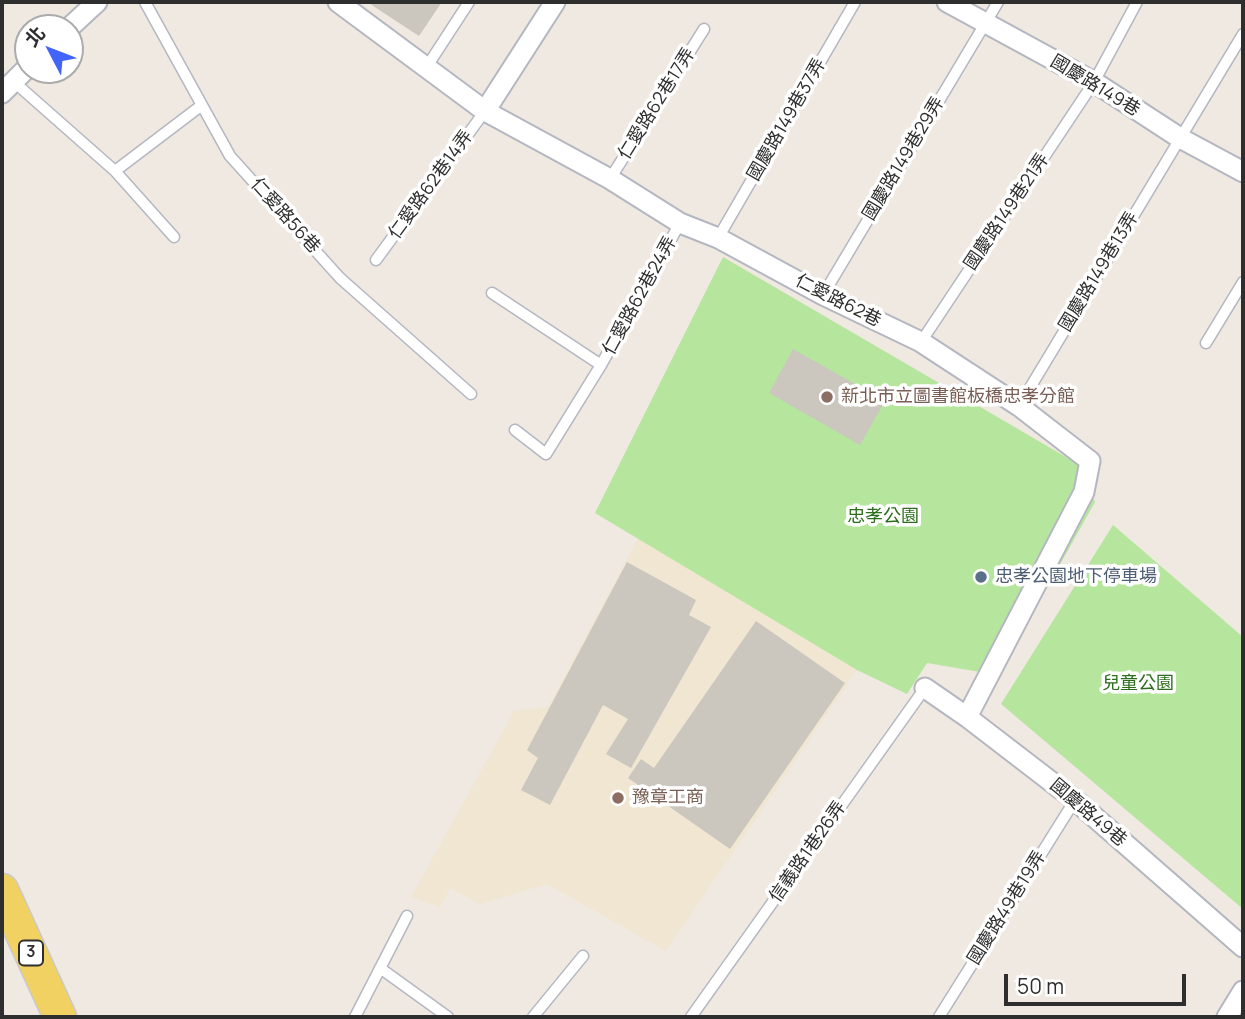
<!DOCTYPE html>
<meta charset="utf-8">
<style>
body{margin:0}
#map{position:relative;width:1245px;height:1019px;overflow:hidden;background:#efe9e1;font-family:Manrope,"Noto Sans TC",sans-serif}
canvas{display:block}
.frame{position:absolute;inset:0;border:4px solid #2e2e2e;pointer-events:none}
.north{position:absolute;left:14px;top:14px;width:70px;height:70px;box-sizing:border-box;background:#fff;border:2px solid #ababab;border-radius:50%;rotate:312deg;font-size:19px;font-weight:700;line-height:28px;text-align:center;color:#2e2e2e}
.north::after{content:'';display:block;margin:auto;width:24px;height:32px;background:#4264fb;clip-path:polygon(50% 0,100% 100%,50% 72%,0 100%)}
.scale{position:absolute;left:1004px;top:974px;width:182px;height:32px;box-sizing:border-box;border:4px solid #2e2e2e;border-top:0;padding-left:9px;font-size:21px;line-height:24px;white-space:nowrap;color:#2e2e2e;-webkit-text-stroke:5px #fff;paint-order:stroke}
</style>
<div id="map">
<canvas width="1245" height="1019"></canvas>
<div class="frame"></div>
<div class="north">北</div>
<div class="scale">50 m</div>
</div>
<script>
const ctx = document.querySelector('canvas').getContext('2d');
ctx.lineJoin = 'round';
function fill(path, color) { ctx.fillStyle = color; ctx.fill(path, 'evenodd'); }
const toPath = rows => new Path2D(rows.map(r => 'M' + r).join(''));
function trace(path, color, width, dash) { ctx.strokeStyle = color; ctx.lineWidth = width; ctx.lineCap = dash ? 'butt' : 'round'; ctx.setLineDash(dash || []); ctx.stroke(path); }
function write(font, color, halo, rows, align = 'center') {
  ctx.font = font + ' Manrope,"Noto Sans TC",sans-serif'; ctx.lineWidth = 7; ctx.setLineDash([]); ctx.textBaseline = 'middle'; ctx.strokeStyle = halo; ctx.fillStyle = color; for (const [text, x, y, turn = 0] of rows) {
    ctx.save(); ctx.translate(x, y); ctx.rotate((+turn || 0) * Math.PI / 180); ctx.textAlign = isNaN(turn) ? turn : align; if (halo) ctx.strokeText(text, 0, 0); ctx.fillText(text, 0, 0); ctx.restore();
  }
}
const education = toPath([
 [638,538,857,670,666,951,547,884,480,904,450,888,440,907,411,897,514,711,548,707]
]);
const green = toPath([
 [723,257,1078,464,1095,502,998,675,927,663,907,694,857,670,595,513],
 [1113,525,1243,637,1243,909,1001,704]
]);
const building = toPath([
 [367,2,442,2,419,36],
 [793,349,885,401,860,445,769,393],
 [627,562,696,600,689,615,711,627,631,768,606,754,628,719,603,705,550,805,521,790,538,758,527,750],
 [756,621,845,683,730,849,628,778,641,759,654,768]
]);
const service = toPath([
 [145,2,230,156,340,278,471,394],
 [426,68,469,2],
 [13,81,115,171,174,237],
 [115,171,202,105],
 [610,179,704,29],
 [718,238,855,2],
 [376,260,485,111],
 [492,293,601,365,680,223],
 [823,295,998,2],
 [921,342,1094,82,1137,2],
 [1206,343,1243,282],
 [1019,406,1243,34],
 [515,430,546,454,601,365],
 [380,968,448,1017],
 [355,1017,407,916],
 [533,1017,583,956],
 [691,1017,925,688],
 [939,1017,1075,800]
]);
const minor = toPath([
 [338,2,485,111,610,179,680,223,718,238,823,295,921,342,1019,406,1090,461,1084,492,967,717],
 [947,2,1094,82,1180,138,1243,172],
 [69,28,97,2],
 [2,93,28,67],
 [485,111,555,2],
 [925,688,967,717,1075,800,1243,947],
 [1227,1017,1243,991]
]);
const primary = toPath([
 [2,890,60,1017]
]);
const markers = [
 [827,397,7,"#8d6e63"],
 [981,577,7,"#5c6f8a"],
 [618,798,7,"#8d6e63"]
];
const shields = [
 [31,953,24]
];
const shieldNames = [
 ["3",31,953]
];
const streetNames = [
 ["國慶路149巷",1095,86,31],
 ["仁愛路62巷17弄",657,104,-58],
 ["國慶路149巷37弄",787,120,-60],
 ["國慶路149巷29弄",904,159,-59],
 ["仁愛路62巷14弄",431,185,-54],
 ["國慶路149巷21弄",1007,212,-56],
 ["仁愛路56巷",285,216,48],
 ["國慶路149巷13弄",1099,272,-59],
 ["仁愛路62巷24弄",640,296,-61],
 ["仁愛路62巷",838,301,27],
 ["國慶路49巷",1088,813,40],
 ["信義路1巷26弄",808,852,-55],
 ["國慶路49巷19弄",1007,908,-58]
];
const educationNames = [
 ["新北市立圖書館板橋忠孝分館",841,397],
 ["豫章工商",632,798]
];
const parkNames = [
 ["忠孝公園",883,517],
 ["兒童公園",1138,684]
];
const serviceNames = [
 ["忠孝公園地下停車場",995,577]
];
fill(education, '#f0e6d1');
fill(green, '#b6e59e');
fill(building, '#cbc7bf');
trace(service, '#b4b7c1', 13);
trace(minor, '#b4b7c1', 23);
trace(primary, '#c9c9c9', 35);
trace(service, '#fff', 10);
trace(minor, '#fff', 19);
trace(primary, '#f2d163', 32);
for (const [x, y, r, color] of markers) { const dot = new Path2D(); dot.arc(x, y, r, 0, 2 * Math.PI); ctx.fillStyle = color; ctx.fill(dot); trace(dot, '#fff', 2.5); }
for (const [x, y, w] of shields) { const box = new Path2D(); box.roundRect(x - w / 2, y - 12.5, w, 25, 5); ctx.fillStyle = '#fff'; ctx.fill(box); trace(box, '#2e2e2e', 2); }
write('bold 16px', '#2e2e2e', null, shieldNames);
write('18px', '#2e2e2e', '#fff', streetNames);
write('18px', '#785e54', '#fff', educationNames, 'left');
write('18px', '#2c6e1b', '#fff', parkNames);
write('18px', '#4e5e75', '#fff', serviceNames, 'left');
</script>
